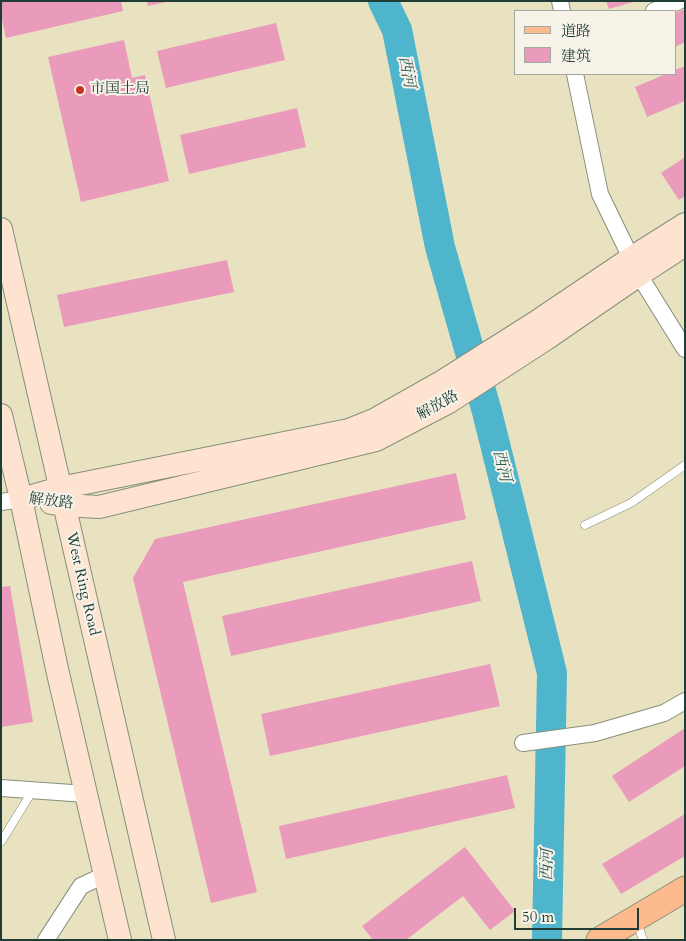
<!DOCTYPE html>
<meta charset="utf-8">
<style>
body{margin:0}
#map{position:relative;width:686px;height:941px;overflow:hidden;background:#e9e2c0;font-family:Cardo,"Noto Serif SC",serif}
canvas{display:block}
.frame{position:absolute;inset:0;border:2px solid #1f3d34;pointer-events:none}
.legend{position:absolute;left:514px;top:10px;width:162px;height:65px;box-sizing:border-box;background:#f7f3e8;border:1px solid #a1aaa0;margin:0;padding:6px 9px;list-style:none;font-size:15px;color:#1f3d34}
.legend li{display:flex;align-items:center;gap:10px;height:25px}
.legend b{width:25px;border:1px solid #a1aaa0}
.scale{position:absolute;left:514px;top:908px;width:125px;height:22px;box-sizing:border-box;border:2px solid #1f3d34;border-top:0;padding-left:6px;font-size:15px;line-height:18px;white-space:nowrap;color:#1f3d34;-webkit-text-stroke:4px #f7f3e8;paint-order:stroke}
</style>
<div id="map">
<canvas width="686" height="941"></canvas>
<div class="frame"></div>
<ul class="legend">
<li><b style="height:6px;background:#fcba8d"></b>道路</li>
<li><b style="height:14px;background:#ea9abb"></b>建筑</li>
</ul>
<div class="scale">50 m</div>
</div>
<script>
const ctx = document.querySelector('canvas').getContext('2d');
ctx.lineJoin = 'round';
const toPath = rows => new Path2D(rows.map(r => 'M' + r).join(''));
function trace(path, color, width, dash) { ctx.strokeStyle = color; ctx.lineWidth = width; ctx.lineCap = dash ? 'butt' : 'round'; ctx.setLineDash(dash || []); ctx.stroke(path); }
function fill(path, color) { ctx.fillStyle = color; ctx.fill(path, 'evenodd'); }
function write(font, color, halo, rows, align = 'center') {
  ctx.font = font + ' Cardo,"Noto Serif SC",serif'; ctx.lineWidth = 4; ctx.setLineDash([]); ctx.textBaseline = 'middle'; ctx.strokeStyle = halo; ctx.fillStyle = color; for (const [text, x, y, turn = 0] of rows) {
    ctx.save(); ctx.translate(x, y); ctx.rotate((+turn || 0) * Math.PI / 180); ctx.textAlign = isNaN(turn) ? turn : align; if (halo) ctx.strokeText(text, 0, 0); ctx.fillText(text, 0, 0); ctx.restore();
  }
}
const river = toPath([
 [383,1,397,30,440,247,487,412,552,673,547,940]
]);
const building = toPath([
 [1,1,121,1,123,11,6,38,1,15],
 [147,1,166,1,166,2,148,6],
 [606,1,633,1,633,2,609,9],
 [685,9,685,42,675,47,675,13],
 [276,23,285,60,166,88,157,51],
 [124,40,132,78,145,75,169,181,81,202,48,57],
 [685,66,685,101,647,117,635,87,666,74,675,74,675,70],
 [297,108,306,147,189,174,180,135],
 [685,157,685,196,679,200,661,173],
 [227,260,234,292,64,327,57,295],
 [456,473,466,519,183,582,257,892,211,903,133,578,155,539],
 [472,561,481,601,231,656,222,616],
 [10,586,33,722,1,727,1,587],
 [490,664,500,706,270,756,261,714],
 [685,728,685,766,629,802,612,776],
 [507,775,515,808,286,859,279,826],
 [685,814,685,856,621,894,602,864],
 [465,847,515,911,490,930,463,896,406,940,373,940,362,926]
]);
const lane = toPath([
 [585,525,631,503,685,465],
 [1,842,33,790],
 [637,922,643,940]
]);
const street = toPath([
 [560,1,562,11],
 [654,11,679,1],
 [575,74,600,194,631,258],
 [639,275,685,349],
 [1,502,21,499],
 [523,743,595,733,664,713,685,701],
 [1,788,86,794],
 [46,940,81,886,105,875]
]);
const secondary = toPath([
 [1,229,164,940],
 [1,415,21,499,57,669,120,940],
 [21,499,60,488,349,430,374,420,443,381,533,324,631,258,685,224],
 [51,503,64,505,99,507,376,440,449,402,546,339,639,275,685,245]
]);
const primary = toPath([
 [599,940,685,889]
]);
const markers = [
 [80,90,5,"#c8321e"]
];
const poiNames = [
 ["市国土局",90,90]
];
const streetNames = [
 ["解放路",438,406,-29],
 ["解放路",51,502,7],
 ["West Ring Road",82,584,77]
];
const waterNames = [
 ["西河",406,72,79],
 ["西河",501,466,76],
 ["西河",548,865,-89]
];
trace(river, '#4eb5cd', 30);
fill(building, '#ea9abb');
trace(lane, '#84907a', 9);
trace(street, '#84907a', 18);
trace(secondary, '#84907a', 24);
trace(primary, '#84907a', 27);
trace(lane, '#fff', 8);
trace(street, '#fff', 16);
trace(secondary, '#fee3d1', 22);
trace(primary, '#fcba8d', 25);
for (const [x, y, r, color] of markers) { const dot = new Path2D(); dot.arc(x, y, r, 0, 2 * Math.PI); ctx.fillStyle = color; ctx.fill(dot); trace(dot, '#f7f3e8', 2); }
write('15px', '#1f3d34', '#f7f3e8', poiNames, 'left');
write('15px', '#1f3d34', '#f7f3e8', streetNames);
write('italic 16px', '#2b5b5a', '#f7f3e8', waterNames);
</script>
